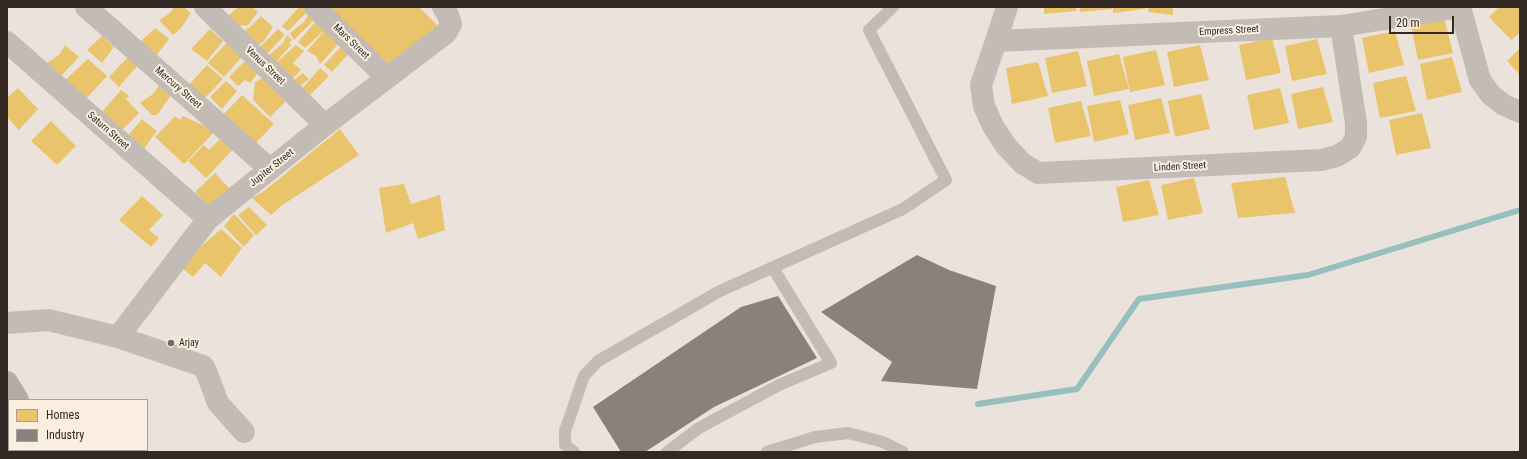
<!DOCTYPE html>
<style>
body{margin:0}
#map{position:relative;width:1527px;height:459px;overflow:hidden;background:#ebe3db;font-family:"Roboto Condensed",sans-serif}
canvas{display:block}
.frame{position:absolute;inset:0;border:8px solid #332824;pointer-events:none}
.legend{position:absolute;left:8px;top:399px;width:140px;height:52px;box-sizing:border-box;background:#faeee0;border:1px solid #aa9f95;margin:0;padding:5px 7px;list-style:none;font-size:12px;color:#332824}
.legend li{display:flex;align-items:center;gap:8px;height:20px}
.legend b{width:20px;border:1px solid #aa9f95}
.scale{position:absolute;left:1389px;top:16px;width:65px;height:18px;box-sizing:border-box;border:2px solid #332824;border-top:0;padding-left:5px;font-size:12px;line-height:14px;white-space:nowrap;color:#332824;-webkit-text-stroke:3px #faeee0;paint-order:stroke}
</style>
<div id="map">
<canvas width="1527" height="459"></canvas>
<div class="frame"></div>
<ul class="legend">
<li><b style="height:11px;background:#e9c46a"></b>Homes</li>
<li><b style="height:11px;background:#8a817c"></b>Industry</li>
</ul>
<div class="scale">20 m</div>
</div>
<script>
const ctx = document.querySelector('canvas').getContext('2d');
ctx.lineJoin = 'round';
function fill(path, color) { ctx.fillStyle = color; ctx.fill(path, 'evenodd'); }
const toPath = rows => new Path2D(rows.map(r => 'M' + r).join(''));
function trace(path, color, width, dash) { ctx.strokeStyle = color; ctx.lineWidth = width; ctx.lineCap = dash ? 'butt' : 'round'; ctx.setLineDash(dash || []); ctx.stroke(path); }
function write(font, color, halo, rows, align = 'center') {
  ctx.font = font + ' "Roboto Condensed",sans-serif'; ctx.lineWidth = 4; ctx.setLineDash([]); ctx.textBaseline = 'middle'; ctx.strokeStyle = halo; ctx.fillStyle = color; for (const [text, x, y, turn = 0] of rows) {
    ctx.save(); ctx.translate(x, y); ctx.rotate((+turn || 0) * Math.PI / 180); ctx.textAlign = isNaN(turn) ? turn : align; if (halo) ctx.strokeText(text, 0, 0); ctx.fillText(text, 0, 0); ctx.restore();
  }
}
const homes = toPath([
 [174,7,184,7,191,13,181,28,173,35,159,20,170,13],
 [238,7,252,7,258,12,248,25,235,26,225,19],
 [299,7,304,7,308,11,288,31,282,26],
 [320,7,419,7,441,29,384,70],
 [1044,7,1076,7,1076,11,1044,14],
 [1080,7,1112,7,1112,9,1080,12],
 [1113,7,1145,7,1145,9,1113,13],
 [1149,7,1173,7,1173,15,1148,12],
 [1499,7,1520,7,1520,33,1511,40,1489,17],
 [308,15,314,20,294,40,290,33,304,22],
 [261,16,273,27,263,42,256,46,245,30,250,27],
 [319,18,329,26,305,48,298,42],
 [1444,18,1453,53,1418,60,1411,25],
 [155,28,169,39,155,57,138,44],
 [210,29,223,41,207,61,191,49],
 [278,29,285,35,265,56,257,50],
 [325,30,339,43,320,64,316,56,307,51],
 [1395,31,1404,65,1369,73,1362,38],
 [287,35,292,40,289,43,291,45,273,66,267,57,283,43],
 [102,36,114,47,102,63,87,50],
 [231,38,246,52,224,77,208,63],
 [1272,38,1281,73,1246,80,1239,45],
 [1317,39,1327,74,1292,81,1285,46],
 [345,42,353,49,332,72,324,65],
 [65,45,79,57,61,76,47,63,60,54],
 [296,45,304,51,293,63,301,70,292,79,273,66],
 [1200,45,1209,80,1174,87,1167,52],
 [1520,48,1520,75,1507,61],
 [1156,50,1165,85,1130,92,1123,57],
 [1078,51,1087,86,1052,93,1045,58],
 [1119,54,1129,89,1094,96,1087,61],
 [128,57,138,65,119,87,109,77],
 [1452,57,1462,92,1427,100,1420,64],
 [88,59,107,76,84,101,64,81],
 [245,61,258,73,250,83,245,80,238,86,229,77],
 [1038,62,1048,96,1012,104,1006,68],
 [207,65,223,79,201,102,186,88],
 [320,68,329,76,307,98,300,91],
 [303,73,309,79,299,87,294,80],
 [267,76,290,97,270,117,253,100,255,82],
 [1406,76,1416,111,1380,118,1373,83],
 [163,80,175,90,157,115,152,115,140,103,153,94],
 [226,81,237,91,222,109,210,97],
 [1323,87,1333,122,1298,129,1291,94],
 [18,88,38,109,19,130,7,117,7,98],
 [1280,88,1289,123,1254,130,1247,95],
 [121,90,129,96,126,99,139,113,118,134,102,112],
 [1201,94,1210,129,1175,137,1168,101],
 [242,95,274,124,253,146,222,116],
 [1161,98,1170,133,1135,140,1128,105],
 [1120,100,1129,134,1094,142,1087,106],
 [1081,101,1091,136,1055,143,1048,108],
 [1422,113,1431,148,1396,155,1389,120],
 [175,116,180,120,183,116,215,131,184,164,155,137],
 [142,119,157,131,142,151,126,138],
 [51,121,76,146,57,165,31,141],
 [340,129,359,155,281,206,271,215,252,198,263,192],
 [226,133,238,144,206,178,188,161,204,145,209,150],
 [215,173,231,190,211,209,195,192],
 [1285,177,1295,213,1238,218,1231,183],
 [1194,178,1203,213,1168,220,1161,185],
 [1149,180,1159,215,1123,222,1116,187],
 [404,184,411,204,440,195,445,230,418,239,413,223,386,233,379,188],
 [142,196,163,215,149,230,159,238,151,247,119,220],
 [249,207,267,225,256,235,238,215],
 [234,214,254,235,244,247,224,226],
 [221,229,242,248,221,277,205,263,193,277,182,268,196,251]
]);
const industry = toPath([
 [917,255,949,270,996,286,977,389,881,381,892,362,821,312],
 [778,296,817,358,714,407,645,452,621,452,593,407,741,307]
]);
const stream = toPath([
 [978,404,1077,389,1139,299,1308,275,1520,210]
]);
const service = toPath([
 [574,452,565,445,565,431,584,376,598,361,720,291,903,209,946,180,869,30,893,7],
 [667,452,699,428,779,385,831,363,773,268],
 [767,452,815,437,848,433,883,442,903,452]
]);
const minor = toPath([
 [86,7,270,169],
 [205,7,325,125],
 [315,7,387,78],
 [1007,7,996,41,981,85,984,106,993,126,1006,146,1022,163,1038,173,1321,160,1337,156,1350,148,1356,137,1356,123,1341,26],
 [1460,7,1480,80,1491,95,1504,105,1520,112],
 [996,41,1341,26,1460,7],
 [7,42,208,219],
 [7,323,48,320,118,337,203,366,206,371,218,403,244,432],
 [118,337,208,219,325,125,446,33,451,24,448,15,443,7]
]);
const secondary = toPath([
 [7,382,18,400],
 [50,450,52,452]
]);
const markers = [
 [171,343,4,"#736964"]
];
const streetNames = [
 ["Empress Street",1229,31,-3],
 ["Mars Street",351,42,44],
 ["Venus Street",265,66,44],
 ["Mercury Street",178,88,41],
 ["Saturn Street",108,131,41],
 ["Linden Street",1180,167,-3],
 ["Jupiter Street",272,168,-39]
];
const poiNames = [
 ["Arjay",179,343]
];
fill(homes, '#e9c46a');
fill(industry, '#8a817c');
trace(stream, '#96bfbe', 6);
trace(service, '#c3bbb5', 12);
trace(minor, '#c3bbb5', 22);
trace(secondary, '#b4aba5', 22);
for (const [x, y, r, color] of markers) { const dot = new Path2D(); dot.arc(x, y, r, 0, 2 * Math.PI); ctx.fillStyle = color; ctx.fill(dot); trace(dot, '#faeee0', 1.5); }
write('10px', '#332824', '#faeee0', streetNames);
write('10px', '#332824', '#faeee0', poiNames, 'left');
</script>
